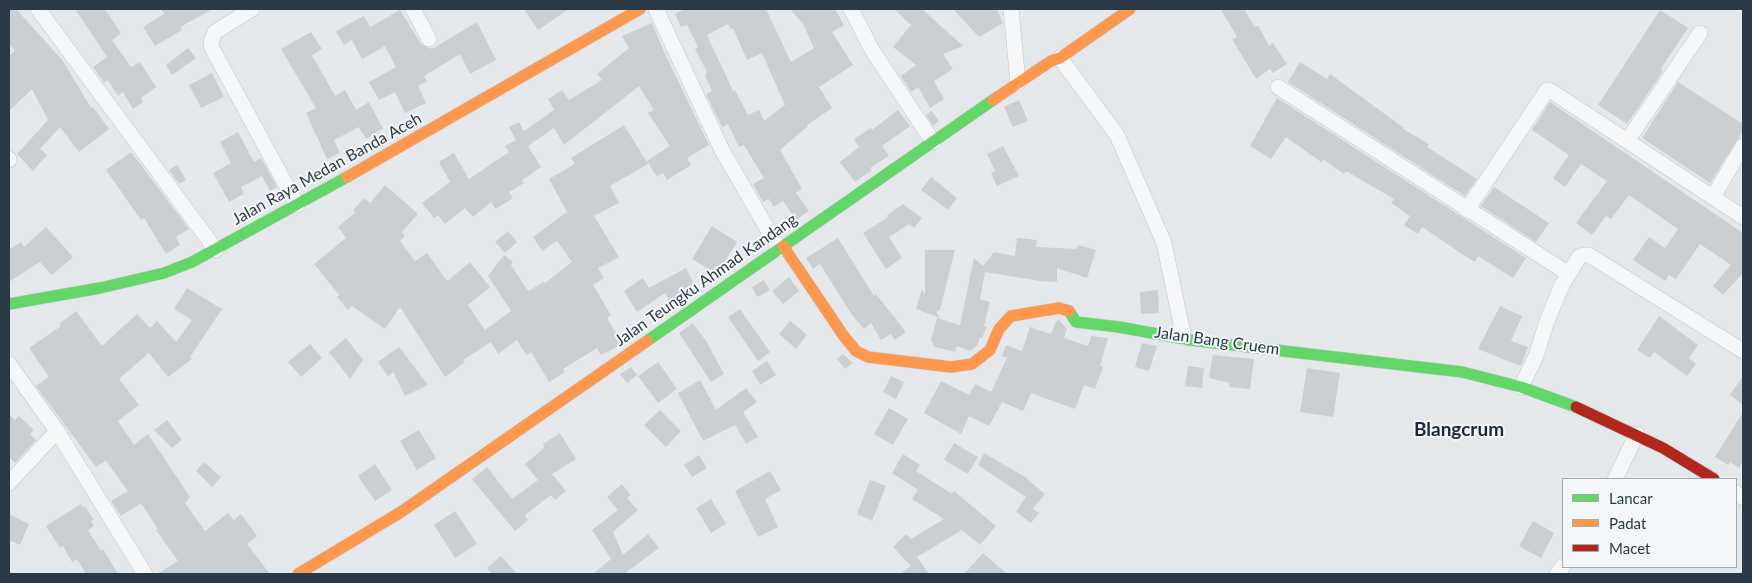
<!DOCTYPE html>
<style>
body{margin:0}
#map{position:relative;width:1752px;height:583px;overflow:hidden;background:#e5e8ea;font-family:Lato,sans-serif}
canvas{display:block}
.frame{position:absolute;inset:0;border:10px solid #293946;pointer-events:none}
.legend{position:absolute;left:1562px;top:478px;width:175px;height:90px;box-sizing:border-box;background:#f3f7f9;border:1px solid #a2abb1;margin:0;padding:6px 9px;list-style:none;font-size:15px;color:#293946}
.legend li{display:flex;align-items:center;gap:10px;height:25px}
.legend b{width:25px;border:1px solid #a2abb1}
</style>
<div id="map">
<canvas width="1752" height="583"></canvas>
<div class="frame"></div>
<ul class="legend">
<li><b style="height:6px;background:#63d668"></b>Lancar</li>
<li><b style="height:6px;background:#ff974d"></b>Padat</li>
<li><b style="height:6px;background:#b3261e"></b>Macet</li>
</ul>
</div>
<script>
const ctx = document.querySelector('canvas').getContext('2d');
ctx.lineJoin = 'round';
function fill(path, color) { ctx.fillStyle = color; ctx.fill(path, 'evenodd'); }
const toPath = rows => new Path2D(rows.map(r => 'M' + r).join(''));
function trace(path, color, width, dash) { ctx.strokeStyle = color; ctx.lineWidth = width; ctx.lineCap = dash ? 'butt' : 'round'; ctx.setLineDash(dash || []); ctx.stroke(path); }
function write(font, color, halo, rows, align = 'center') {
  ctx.font = font + ' Lato,sans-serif'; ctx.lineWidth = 4; ctx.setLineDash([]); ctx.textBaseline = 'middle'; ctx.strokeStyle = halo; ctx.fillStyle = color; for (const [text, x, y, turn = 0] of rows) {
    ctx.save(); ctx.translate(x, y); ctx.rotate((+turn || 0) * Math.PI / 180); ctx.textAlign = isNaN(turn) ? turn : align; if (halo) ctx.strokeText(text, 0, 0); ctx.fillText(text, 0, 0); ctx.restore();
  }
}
const building = toPath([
 [9,9,16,9,63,61,91,108,93,107,109,129,79,152,60,127,40,149,47,155,33,171,17,154,48,120,32,89,9,111,9,56,15,50,9,44],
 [75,9,105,9,121,33,112,40,131,67,140,62,156,87,141,98,143,102,133,109,123,92,118,96,108,80,104,82,93,67,107,57],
 [161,9,213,9,180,27,182,30,155,46,143,27,164,14],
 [524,9,569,9,538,30],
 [685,9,766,9,791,62,814,48,803,24,790,9,835,9,844,25,832,32,853,65,819,87,832,108,807,125,808,126,780,150,802,189,796,193,809,211,796,220,783,201,774,207,769,199,763,202,753,184,764,178,744,145,739,147,728,124,722,127,706,94,712,91,705,76,707,72,695,49,698,47,687,25,681,27,675,14],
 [728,24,730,29,733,28,747,60,762,53,785,105,764,121,759,110,748,115,735,90,733,91,707,35],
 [894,9,922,9,963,46,943,54,953,69,934,81,944,99,930,108,918,87,911,92,901,76,916,65,893,47,911,25],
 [953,9,997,9,1003,23,979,37],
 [1221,9,1244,9,1255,27,1258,25,1269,46,1273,43,1287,64,1273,73,1270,69,1256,79,1232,39,1237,37],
 [400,10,421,44,432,49,477,22,496,60,470,74,460,54,424,76,427,81,418,86,426,103,405,113,395,92,379,100,369,82,396,67,385,46,362,59,352,40,344,45,336,31,364,16,370,27],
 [1660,10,1688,28,1662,67,1661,70,1663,71,1627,124,1598,105],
 [652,23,665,54,709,145,687,158,691,165,667,180,663,173,657,177,647,161,670,146,648,113,654,110,639,86,564,145,554,128,528,146,541,167,522,180,524,183,509,192,513,198,496,209,491,202,473,217,465,208,445,224,438,215,434,218,422,203,450,182,439,162,454,153,469,179,509,152,505,146,516,140,509,127,519,122,524,131,554,110,548,99,562,90,569,100,602,80,597,74,629,48,622,36],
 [311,32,322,49,312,55,335,96,345,90,356,110,369,102,383,129,366,139,359,127,334,140,340,153,327,159,306,113,316,108,281,49],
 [188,48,196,58,172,75,166,65],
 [1300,62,1327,79,1330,74,1404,128,1403,129,1429,144,1427,147,1477,179,1465,196,1288,82],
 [212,73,224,97,201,108,189,85],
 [1678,82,1743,124,1743,131,1710,183,1642,138],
 [1277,98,1526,258,1513,278,1478,256,1475,262,1465,256,1422,227,1418,234,1404,225,1410,216,1391,203,1394,199,1346,171,1344,174,1323,159,1321,162,1286,137,1271,159,1250,146],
 [1019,100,1028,121,1013,127,1004,107],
 [1550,102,1743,233,1743,273,1723,295,1713,286,1731,265,1700,244,1676,279,1669,275,1665,281,1633,260,1649,237,1665,248,1678,229,1629,195,1611,219,1606,216,1592,235,1576,223,1607,181,1581,164,1565,187,1553,178,1569,155,1532,130],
 [898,110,910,126,882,146,889,156,870,168,872,170,855,182,840,162,859,147,854,139,871,128,872,130],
 [932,111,939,121,933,126,926,115],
 [624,125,648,164,610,186,619,203,594,216,619,257,598,268,604,278,593,285,611,315,607,318,620,340,620,345,601,355,597,348,563,369,565,372,549,382,531,352,526,355,517,340,498,354,491,342,463,360,465,362,445,377,400,307,385,329,352,306,348,310,337,297,339,295,314,264,346,238,338,227,355,213,353,210,364,198,370,203,385,185,418,214,402,232,405,236,400,241,415,261,427,253,447,281,470,262,490,287,468,305,485,330,511,311,488,276,504,255,513,262,511,265,528,291,544,282,545,283,572,262,557,241,542,251,533,237,567,212,549,179,575,164,571,158],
 [238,132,254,162,261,158,277,187,270,191,262,176,241,187,244,194,229,202,213,173,231,163,220,142],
 [1003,146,1019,176,997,186,991,173,995,171,987,154],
 [131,152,189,229,176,237,180,245,166,254,144,218,141,220,106,170],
 [177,165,186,180,179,184,169,170],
 [931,177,957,198,948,210,921,190],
 [1494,187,1549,223,1536,242,1481,206],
 [903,204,922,218,914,228,909,224,889,237,902,258,886,269,863,233,888,217,887,215],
 [712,226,737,242,717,274,692,259],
 [46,227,73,257,52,275,40,262,9,282,9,250,21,242,24,247],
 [508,231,517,242,505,253,495,242],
 [838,238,874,296,876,294,906,332,895,340,891,334,881,340,871,323,864,329,852,315,820,264,813,269,806,258],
 [1017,238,1037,240,1036,247,1077,249,1078,245,1096,250,1087,278,1057,268,1057,282,1040,281,985,272,980,299,990,302,984,326,987,327,982,338,980,337,978,345,970,351,957,346,955,352,935,347,931,340,937,318,960,325,974,258,983,266,994,252,1015,256],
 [925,250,955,250,940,310,936,312,940,318,916,309,922,289,925,295],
 [686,268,695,286,669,301,665,293,637,312,624,291,643,278,649,288],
 [789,277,799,291,783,304,772,291],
 [764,280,770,290,757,297,752,287],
 [187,288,222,309,190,357,192,359,168,377,149,353,119,379,139,405,118,421,134,445,148,434,190,497,185,503,205,531,228,513,234,520,241,514,257,536,247,544,270,574,157,574,178,561,156,530,158,529,141,503,121,516,111,501,128,491,106,461,96,467,36,386,49,377,29,348,61,326,59,324,76,311,102,346,137,314,150,328,157,321,176,342,192,320,174,309],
 [1158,290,1159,313,1141,314,1140,292],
 [1500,306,1522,316,1511,341,1528,347,1521,366,1478,349],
 [740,309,770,352,758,361,728,317],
 [1659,316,1698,345,1689,358,1696,364,1687,376,1654,352,1650,358,1637,350],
 [1059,320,1067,329,1064,338,1088,346,1091,336,1108,338,1100,366,1103,367,1095,389,1084,385,1075,409,1031,393,1023,411,1002,402,989,426,969,416,961,434,924,413,941,381,969,395,975,384,991,392,1007,358,1002,356,1006,345,1022,351,1030,327,1051,334,1056,321],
 [790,321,807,335,796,349,779,334],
 [693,323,706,341,724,374,711,382,679,333],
 [346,338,363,360,350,379,329,352],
 [1142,343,1157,346,1149,371,1135,367],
 [310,344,322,358,301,377,288,362],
 [399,347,428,385,405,396,393,372,388,376,378,362],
 [843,354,853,363,845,369,837,359],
 [1213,355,1254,359,1250,389,1229,387,1230,383,1209,378],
 [767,361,776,375,760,385,752,371],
 [658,362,677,389,658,403,638,376],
 [1188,366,1204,368,1202,388,1185,386],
 [631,367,637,375,627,383,620,374],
 [1307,368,1340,373,1333,417,1300,412],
 [891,376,904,382,896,399,883,392],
 [1743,376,1743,405,1730,395],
 [700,380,716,410,746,388,757,402,743,412,758,437,746,444,735,425,703,441,678,393],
 [889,408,908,419,893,445,874,434],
 [660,410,681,431,666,447,644,425],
 [1743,412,1743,461,1739,468,1730,462,1728,465,1715,457],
 [9,414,15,420,19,416,34,430,30,434,36,440,15,463,9,457],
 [167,420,182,440,172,448,154,430],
 [419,430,436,458,417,470,400,441],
 [560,433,576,459,552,474,566,491,555,500,551,495,525,515,528,520,515,531,472,479,487,467,512,499,538,480,525,464,544,448,543,444],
 [954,443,978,457,968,474,944,460],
 [984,453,1025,477,1045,494,1033,509,1039,513,1031,523,1016,512,1026,497,978,465],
 [903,454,920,465,916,471,952,494,954,491,996,526,980,545,962,530,917,557,929,574,900,574,911,566,893,547,906,534,911,539,944,519,912,499,918,490,892,473],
 [699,455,707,468,692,477,684,465],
 [204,462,221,477,212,487,196,471],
 [375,464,392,490,375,501,358,476],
 [770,471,781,490,765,499,778,527,758,537,735,491],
 [870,480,886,486,872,521,857,514],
 [622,484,631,495,627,498,638,510,613,532,623,555,648,534,659,548,624,574,593,574,611,559,592,530,618,510,607,497],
 [711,499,726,524,711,533,696,508],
 [81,504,83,508,85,506,94,520,91,521,94,526,88,530,101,551,103,549,118,574,86,574,77,559,72,562,63,546,60,548,46,526],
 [455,511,477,544,455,558,434,525],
 [9,514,29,524,20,545,9,540],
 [1533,521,1554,533,1541,558,1519,546],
 [983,553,1007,574,964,574],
 [501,556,517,574,492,574,487,568]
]);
const street = toPath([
 [38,9,216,250],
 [252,9,215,32,211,42,212,48,297,205],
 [413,9,429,39],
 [656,9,722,150,779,249],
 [851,9,872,50,933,142],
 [1011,9,1018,83],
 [1060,58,1117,135,1164,243,1184,338],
 [1278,87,1569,274],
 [1627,141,1700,33],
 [9,159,9,160],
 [1713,197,1743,146],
 [1467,210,1547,90,1551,91,1743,217],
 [9,364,57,431,145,574],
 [1521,387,1536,356,1547,321,1562,285,1579,257,1584,255,1589,255,1743,351],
 [1615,479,1637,434],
 [9,483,57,431],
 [1736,493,1743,498],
 [1557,574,1563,566]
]);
const fast = toPath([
 [9,304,100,288,164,273,192,262,347,177],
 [1069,311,1076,322,1119,327,1190,340,1462,372,1521,387,1576,407],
 [647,341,993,100]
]);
const slow = toPath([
 [993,100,1051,61,1060,58,1130,9],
 [347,177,640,9],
 [783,246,843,335,856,351,868,357,951,367,972,364,990,350,999,329,1011,316,1059,308,1069,311],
 [298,574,401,512,647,341]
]);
const jam = toPath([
 [1576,407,1663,448,1714,479]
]);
const streetNames = [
 ["Jalan Raya Medan Banda Aceh",327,169,-29],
 ["Jalan Teungku Ahmad Kandang",706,280,-35],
 ["Jalan Bang Cruem",1217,341,8]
];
const quarterNames = [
 ["Blangcrum",1459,430]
];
fill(building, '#cbcfd1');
trace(street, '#c3c6c8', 16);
trace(fast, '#c3c6c8', 12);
trace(slow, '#c3c6c8', 12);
trace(jam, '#c3c6c8', 12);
trace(street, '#f4f6f7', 15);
trace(fast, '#63d668', 11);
trace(slow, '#ff974d', 11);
trace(jam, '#b3261e', 11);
write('16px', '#293946', '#f3f7f9', streetNames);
write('bold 19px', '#1b2937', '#f3f7f9', quarterNames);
</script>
